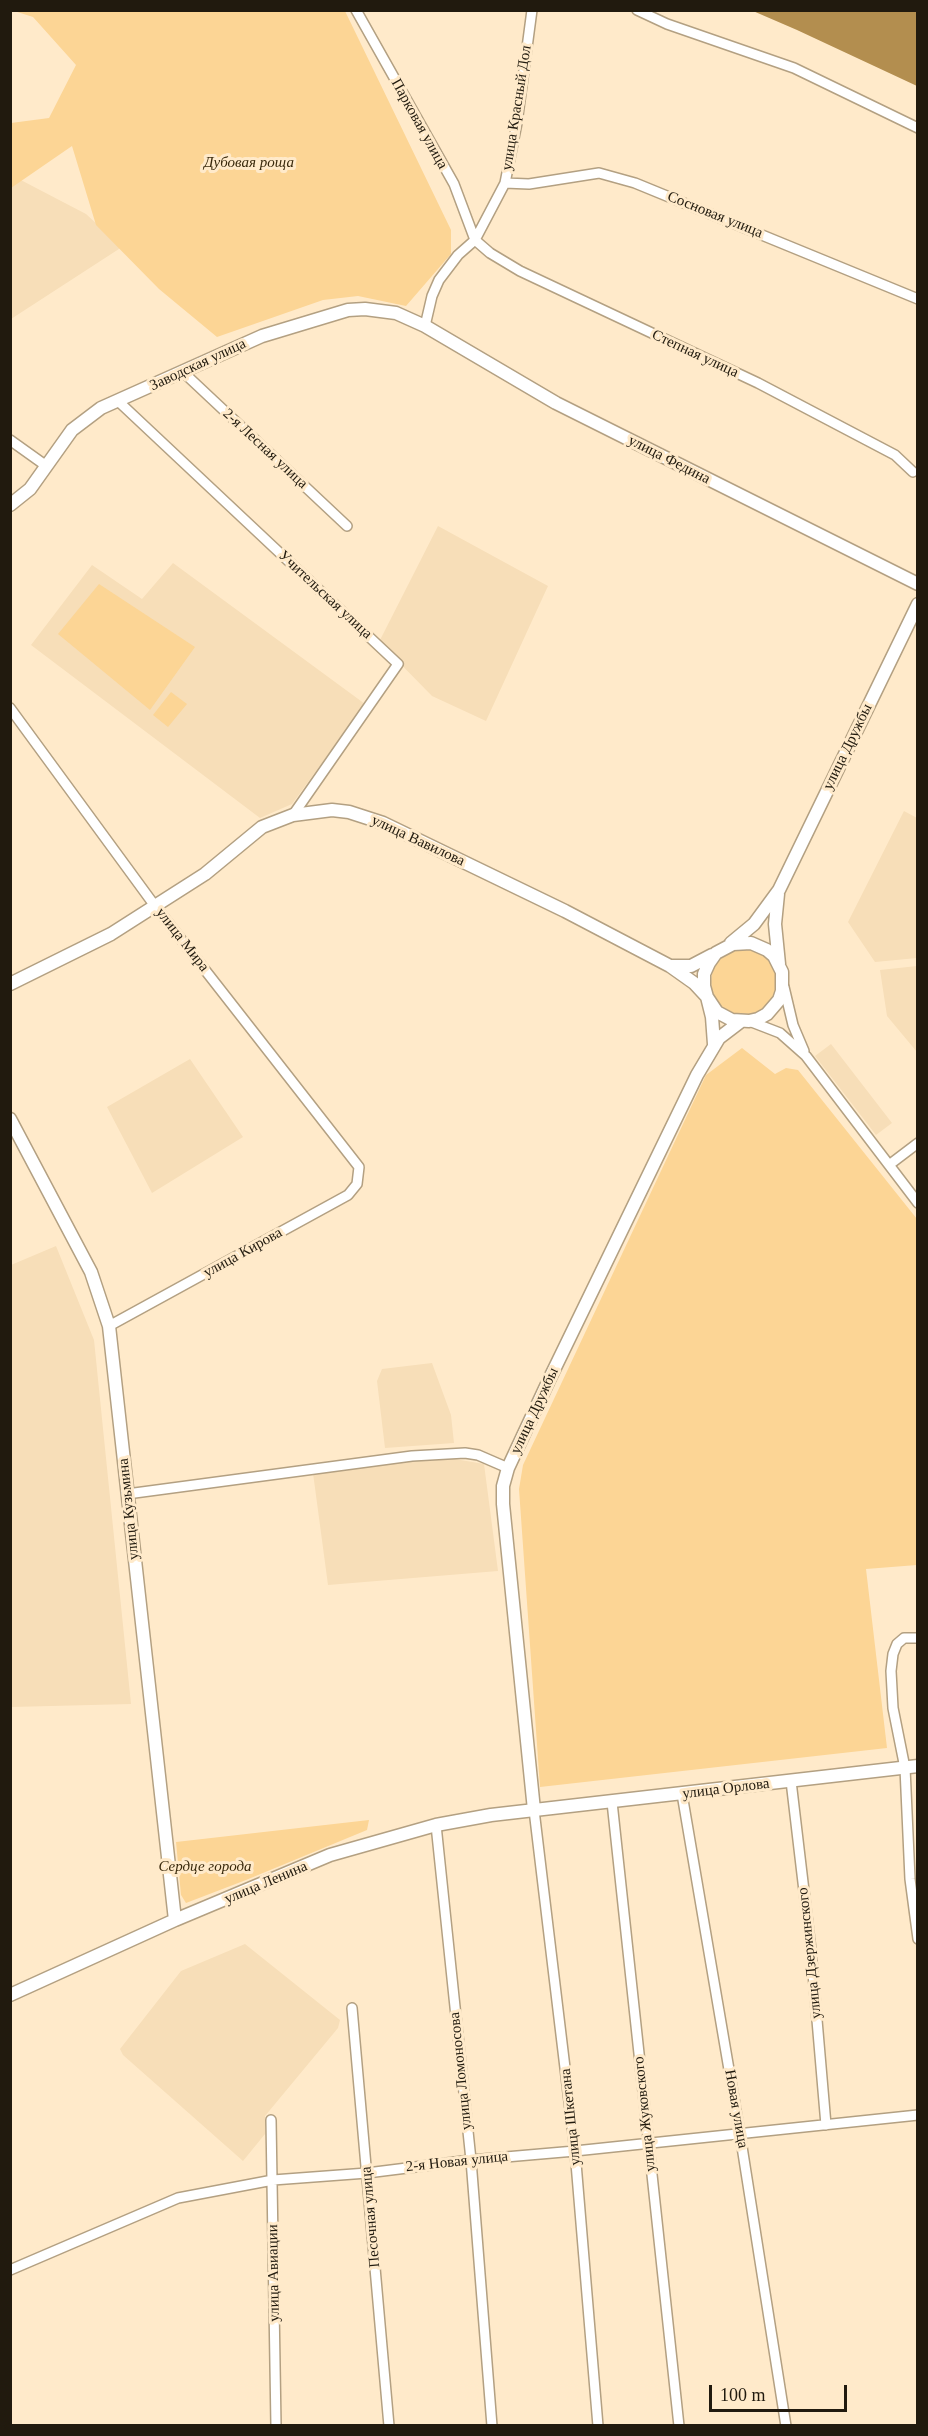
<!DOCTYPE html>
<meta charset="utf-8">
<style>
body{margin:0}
#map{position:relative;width:928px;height:2436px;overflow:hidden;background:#ffeaca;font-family:"Times New Roman",serif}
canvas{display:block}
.frame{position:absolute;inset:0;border:12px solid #211a0e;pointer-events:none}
.scale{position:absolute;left:709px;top:2385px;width:138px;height:27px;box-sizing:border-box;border:3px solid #211a0e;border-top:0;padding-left:8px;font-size:18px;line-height:21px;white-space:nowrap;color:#211a0e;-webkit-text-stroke:4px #ffeaca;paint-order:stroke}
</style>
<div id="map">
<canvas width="928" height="2436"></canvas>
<div class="frame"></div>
<div class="scale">100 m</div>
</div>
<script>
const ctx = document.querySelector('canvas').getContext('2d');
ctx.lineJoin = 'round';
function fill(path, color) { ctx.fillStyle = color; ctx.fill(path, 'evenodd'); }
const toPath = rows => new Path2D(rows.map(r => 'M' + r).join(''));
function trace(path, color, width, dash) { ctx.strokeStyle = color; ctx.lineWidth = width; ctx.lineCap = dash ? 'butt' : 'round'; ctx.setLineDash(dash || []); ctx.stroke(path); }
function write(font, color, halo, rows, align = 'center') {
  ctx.font = font + ' "Times New Roman",serif'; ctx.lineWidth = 6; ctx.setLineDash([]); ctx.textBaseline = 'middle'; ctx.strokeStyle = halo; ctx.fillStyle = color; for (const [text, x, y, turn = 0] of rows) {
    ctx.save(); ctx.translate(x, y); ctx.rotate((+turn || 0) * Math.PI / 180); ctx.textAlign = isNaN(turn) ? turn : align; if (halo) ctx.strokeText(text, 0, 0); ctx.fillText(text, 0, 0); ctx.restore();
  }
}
const built = toPath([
 [15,177,86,214,122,247,11,319,10,180],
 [438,526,548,586,486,721,432,696,379,642],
 [173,563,365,704,292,804,260,818,31,645,92,565,142,599],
 [904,811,917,818,917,958,875,962,848,922],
 [917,966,918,966,917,1052,887,1016,880,970],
 [831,1044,892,1123,876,1135,815,1056],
 [190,1059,243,1137,152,1193,107,1107],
 [56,1246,94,1340,131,1704,11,1707,11,1265],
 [432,1363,451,1415,454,1443,385,1448,377,1381,382,1369],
 [443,1457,484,1464,498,1571,328,1585,313,1473],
 [245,1944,340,2020,338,2028,265,2116,265,2134,243,2161,123,2055,120,2049,181,1971]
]);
const green = toPath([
 [11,10,345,11,451,230,451,254,406,306,358,296,323,300,217,337,159,289,96,225,72,146,11,188,11,123,49,118,76,65,33,17],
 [99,584,195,647,150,710,58,634],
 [171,692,187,704,168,727,153,715],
 '711 982a33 33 0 1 1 66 0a33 33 0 1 1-66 0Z',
 [742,1048,775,1074,786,1068,798,1070,917,1219,917,1565,866,1569,887,1748,540,1787,519,1489,523,1465,706,1075],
 [369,1820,367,1830,246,1880,186,1903,181,1895,176,1842]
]);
const water = toPath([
 [753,11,917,11,917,86,797,30]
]);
const street = toPath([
 [356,10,454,184,475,240,490,253,520,271,758,383,895,455,913,472],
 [637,10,667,24,794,68,918,128],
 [505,183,529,184,599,173,635,183,918,299],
 [425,326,432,296,439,280,458,255,475,240,505,183,517,123,532,10],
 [183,372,347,526],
 [118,401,398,664,293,815],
 [10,440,45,465],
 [10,708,155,906,359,1167,357,1184,348,1195,109,1326],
 [784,987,793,1025,804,1051],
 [749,1021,780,1033,806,1056,918,1203],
 [889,1165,918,1143],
 [127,1494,412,1456,465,1453,478,1455,508,1468],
 [918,1638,904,1638,897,1644,893,1654,891,1671,893,1708,905,1768,910,1879,918,1939],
 [791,1781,811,1950,826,2125],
 [682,1794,740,2134,786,2426],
 [612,1802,679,2426],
 [534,1810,575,2151,598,2426],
 [436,1825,471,2160,492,2426],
 [352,2008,389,2426],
 [271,2120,276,2426],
 [10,2270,178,2198,273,2180,367,2173,471,2160,575,2151,918,2115]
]);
const secondary = toPath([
 [10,505,30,489,72,430,101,408,262,336,348,310,365,309,396,313,425,326,556,403,918,584],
 [778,894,775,924,779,964],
 [731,943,754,924,779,890,918,604],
 [670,966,691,966,712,955],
 [10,984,111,934,205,874,262,827,293,815,332,810,349,812,383,823,565,911,670,966,694,983,707,997,717,1012,732,1020,749,1021,758,1019,767,1014,779,1000,782,991,782,972,774,956,767,950,751,943,733,944,716,953,709,963,704,974,704,986,707,997,712,1017,714,1044],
 [10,1119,91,1272,109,1326,175,1920],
 [534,1810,503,1504,503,1486,508,1468,549,1380,697,1075,719,1038,740,1022],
 [10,1995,175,1920,330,1855,436,1825,491,1815,918,1766]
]);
const streetNames = [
 ["улица Красный Дол",517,108,-81],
 ["Парковая улица",419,124,61],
 ["Сосновая улица",715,215,22],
 ["Степная улица",695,354,25],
 ["Заводская улица",198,365,-25],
 ["2-я Лесная улица",265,449,43],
 ["улица Федина",669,460,27],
 ["Учительская улица",325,595,43],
 ["улица Дружбы",848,747,-64],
 ["улица Вавилова",418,841,25],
 ["улица Мира",182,940,52],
 ["улица Кирова",243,1253,-29],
 ["улица Дружбы",535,1411,-65],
 ["улица Кузьмина",129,1509,-96],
 ["улица Орлова",726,1789,-7],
 ["улица Ленина",266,1883,-23],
 ["улица Дзержинского",810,1953,-96],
 ["улица Ломоносова",461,2071,-96],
 ["Новая улица",736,2109,80],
 ["улица Жуковского",645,2114,-96],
 ["улица Шкетана",571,2117,-96],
 ["2-я Новая улица",457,2162,-6],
 ["Песочная улица",371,2217,-95],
 ["улица Авиации",274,2273,-91]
];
const parkNames = [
 ["Дубовая роща",249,163],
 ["Сердце города",205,1867]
];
fill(built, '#f7deb8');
fill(green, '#fcd595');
fill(water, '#b38e4f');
trace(street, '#b3a082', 12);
trace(secondary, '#b3a082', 15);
trace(street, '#fff', 9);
trace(secondary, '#fff', 12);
write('15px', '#211a0e', '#ffeaca', streetNames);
write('italic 15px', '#3a2a0d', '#ffeaca', parkNames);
</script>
